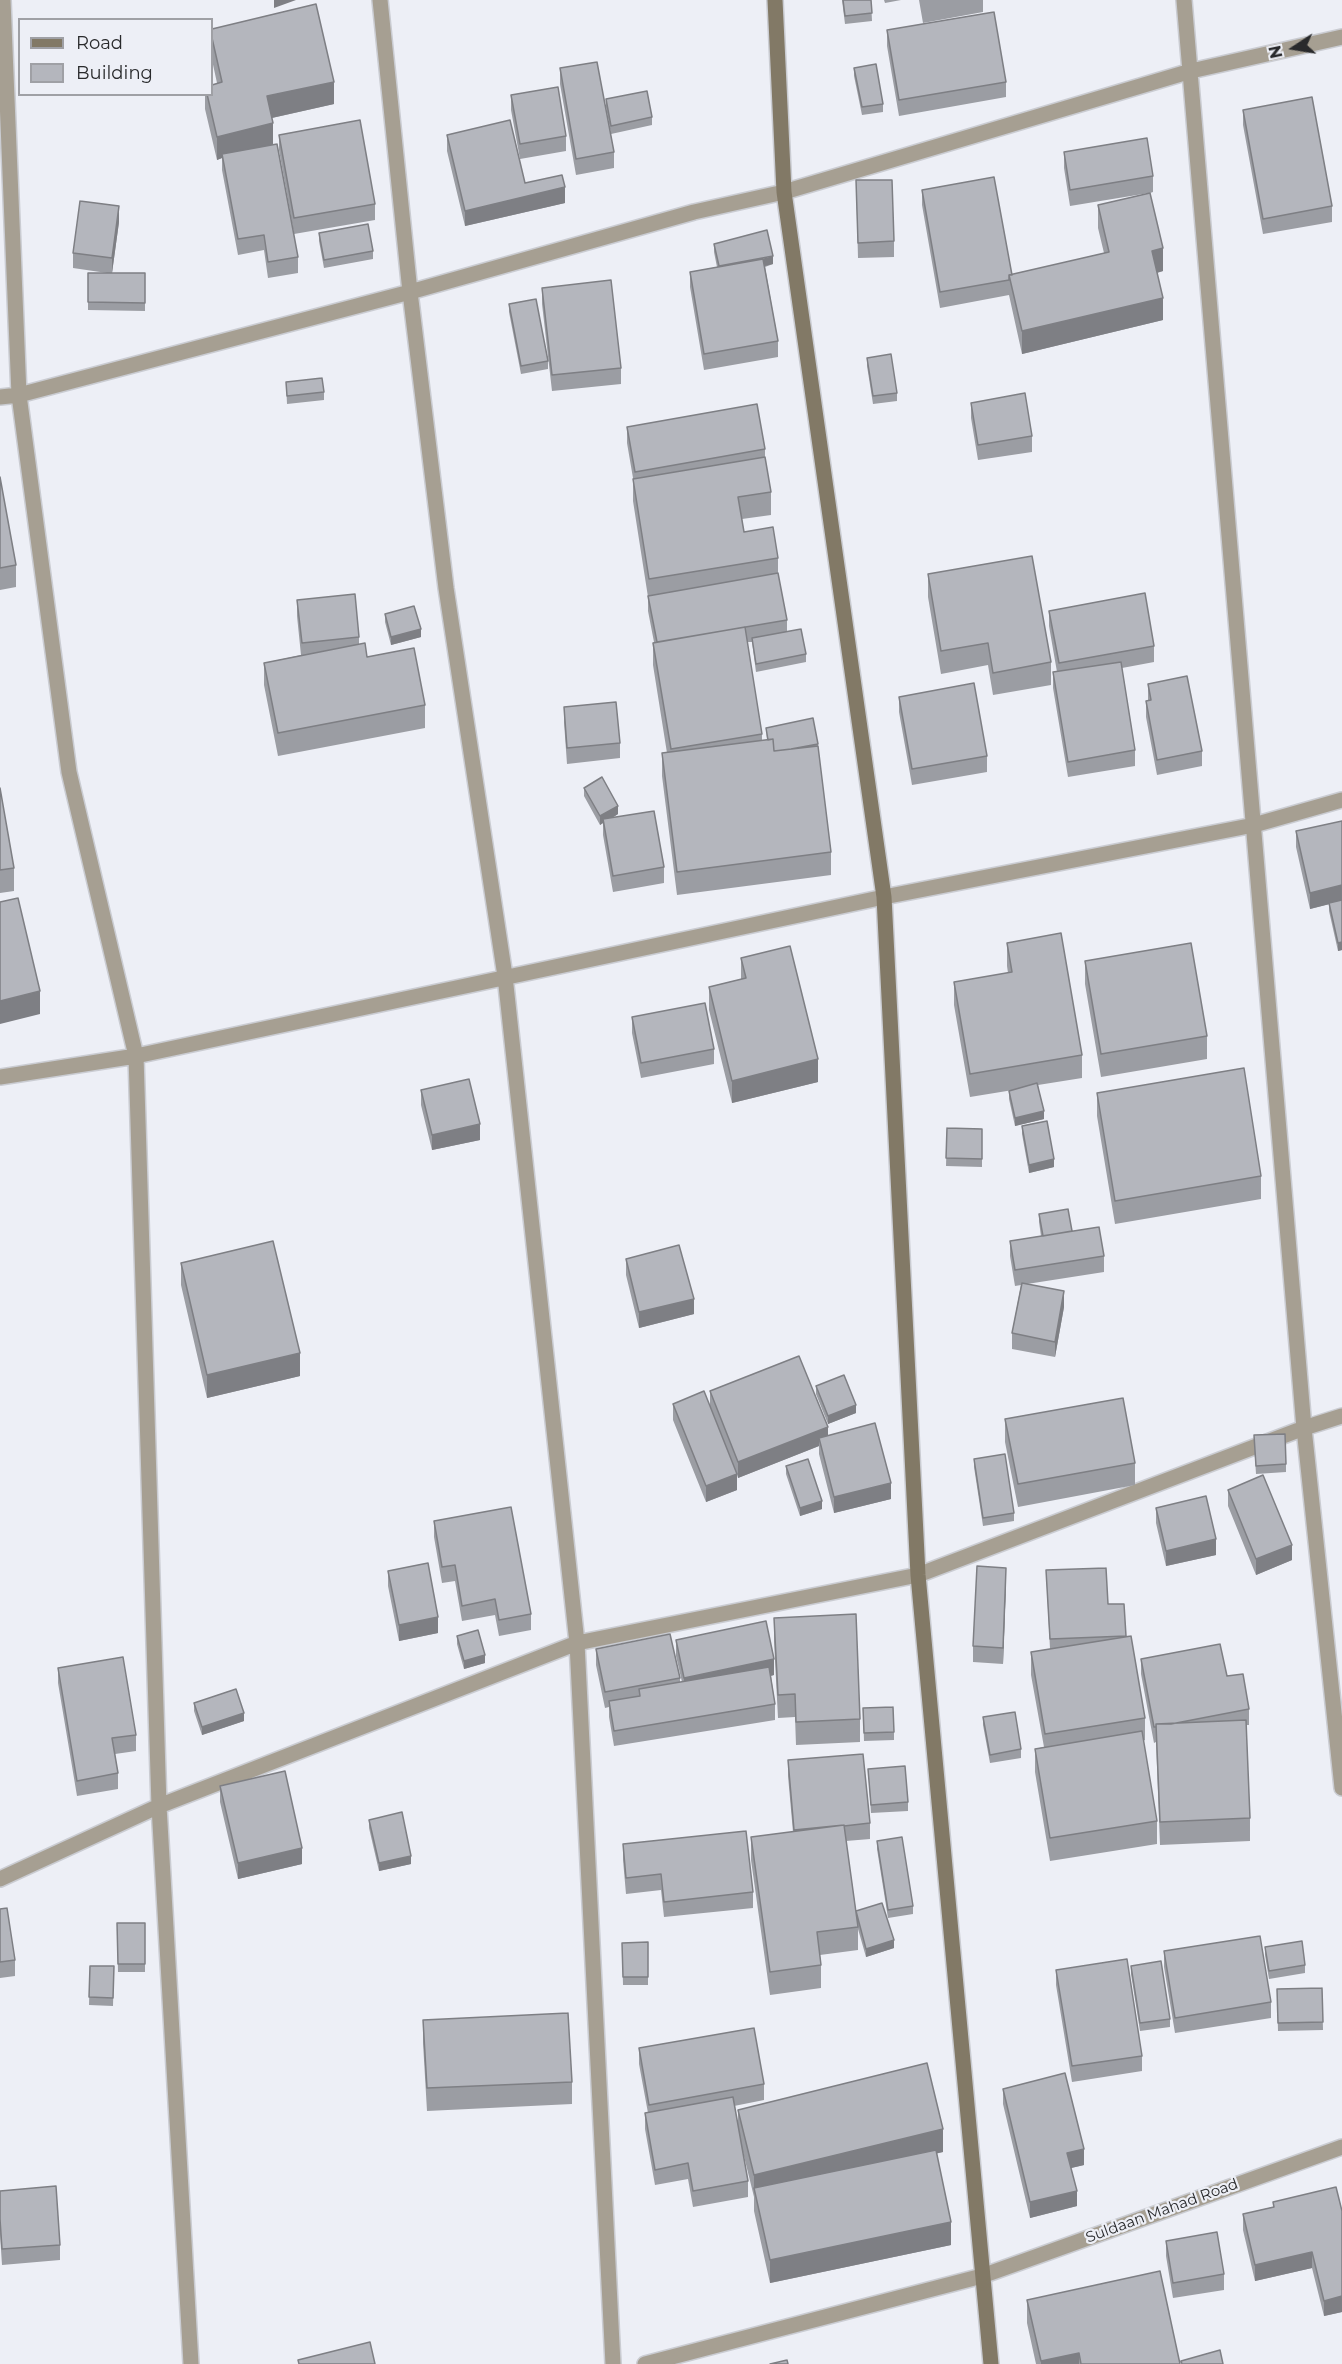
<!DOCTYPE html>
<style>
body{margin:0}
#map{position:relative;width:1342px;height:2364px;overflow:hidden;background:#edeff6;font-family:Montserrat,sans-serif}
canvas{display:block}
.legend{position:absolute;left:18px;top:18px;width:195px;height:78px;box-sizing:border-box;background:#edeff6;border:2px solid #9fa0a5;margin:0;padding:8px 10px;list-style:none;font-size:18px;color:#292a2c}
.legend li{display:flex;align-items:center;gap:12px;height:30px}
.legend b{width:30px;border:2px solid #9fa0a5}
.north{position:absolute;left:1264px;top:18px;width:60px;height:60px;-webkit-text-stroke:4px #edeff6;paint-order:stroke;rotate:258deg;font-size:16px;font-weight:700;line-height:24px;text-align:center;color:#292a2c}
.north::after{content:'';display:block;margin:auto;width:21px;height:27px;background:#292a2c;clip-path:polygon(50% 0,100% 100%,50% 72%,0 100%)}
</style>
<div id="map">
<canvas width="1342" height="2364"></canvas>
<ul class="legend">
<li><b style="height:8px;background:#827966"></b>Road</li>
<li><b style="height:16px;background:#b4b6bd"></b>Building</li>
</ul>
<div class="north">N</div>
</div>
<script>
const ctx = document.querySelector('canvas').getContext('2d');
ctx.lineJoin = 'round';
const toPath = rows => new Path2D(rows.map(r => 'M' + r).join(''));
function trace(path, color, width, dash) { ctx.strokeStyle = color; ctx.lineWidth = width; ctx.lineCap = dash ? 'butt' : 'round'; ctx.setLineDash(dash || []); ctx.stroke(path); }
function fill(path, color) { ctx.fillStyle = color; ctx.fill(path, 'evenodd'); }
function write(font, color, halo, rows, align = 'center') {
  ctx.font = font + ' Montserrat,sans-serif'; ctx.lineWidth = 4.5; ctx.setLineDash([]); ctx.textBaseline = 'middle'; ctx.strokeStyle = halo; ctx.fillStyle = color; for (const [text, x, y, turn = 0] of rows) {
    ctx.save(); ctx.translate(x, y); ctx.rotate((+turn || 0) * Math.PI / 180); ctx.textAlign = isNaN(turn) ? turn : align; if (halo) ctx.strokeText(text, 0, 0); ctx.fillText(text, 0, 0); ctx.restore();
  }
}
const street = toPath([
 [3,0,19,395,410,292,694,212,784,192,1191,71,1342,37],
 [380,0,410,292,446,588,505,976,577,1643,613,2364],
 [1184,0,1304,1428,1342,1788],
 [0,397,19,395,69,772,136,1056,159,1806,191,2364],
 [0,1077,136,1056,884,897,1254,825,1342,800],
 [0,1879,159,1806,577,1643,918,1575,1304,1428,1342,1416],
 [645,2364,982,2276,1342,2147]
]);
const secondary = toPath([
 [775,0,784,192,884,897,918,1575,991,2364]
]);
const wall = toPath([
 [842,0,871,0,872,21,845,24],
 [884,0,901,0,885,3],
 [919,0,983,0,983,12,923,23],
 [212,29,334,104,272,118,273,144,298,257,298,273,268,278,264,250,238,255,222,170,222,158,217,160,205,109,205,94,212,94,217,83,212,60],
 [887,30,1006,82,1006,97,899,116,887,46],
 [560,68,614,152,614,168,576,175,560,84],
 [854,68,883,104,883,112,862,115,854,76],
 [511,95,566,136,566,151,520,159,511,110],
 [606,99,652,117,652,125,611,134,606,107],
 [1243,110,1332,206,1332,222,1263,234,1243,125],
 [279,135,375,204,375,220,294,234,279,150],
 [447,135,525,183,565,203,465,226,447,151],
 [1064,152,1153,176,1153,192,1150,193,1163,271,1157,273,1163,320,1022,354,1009,295,940,308,922,205,922,190,1012,275,1104,253,1098,228,1098,205,1149,193,1070,206,1064,168],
 [856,180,894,241,894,257,858,258],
 [119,222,112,273,145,273,145,311,88,310,88,273,107,273,73,268,73,253],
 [319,233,373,251,373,259,324,268,319,241],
 [714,244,773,264,765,267,778,341,778,357,704,370,690,287,690,272,717,267,714,252],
 [542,288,621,368,621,384,552,391,542,304],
 [509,304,548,361,548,369,521,374,509,312],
 [867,358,897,393,897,401,873,404,867,366],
 [286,382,324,392,324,400,287,404],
 [971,403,1032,436,1032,452,978,460,971,418],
 [627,427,765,449,765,458,771,492,771,515,742,519,744,532,778,558,778,573,787,620,787,631,806,654,806,662,756,672,752,642,747,642,762,734,762,740,767,740,766,728,818,744,818,751,831,852,831,875,677,895,662,776,662,753,667,753,653,665,653,643,654,642,648,611,648,597,633,501,633,478,627,443],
 [0,477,16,565,16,587,0,590],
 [928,574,1051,662,1051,685,993,695,988,665,941,674,928,597],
 [297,600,359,637,359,644,367,657,425,705,425,728,278,756,264,685,264,663,301,655,297,616],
 [1049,611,1154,646,1154,662,1122,668,1135,750,1135,766,1068,777,1053,688,1053,672,1057,672,1049,626],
 [385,614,421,637,391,645,385,622],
 [1148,684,1202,751,1202,766,1157,775,1146,717,1146,701,1148,701],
 [899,697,987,756,987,772,912,785,899,712],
 [564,707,620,743,620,758,567,764,564,722],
 [0,788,14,868,14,891,0,893],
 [584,788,618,814,612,818,664,867,664,883,613,892,603,835,603,823,600,825,584,796],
 [1342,821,1342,950,1338,951,1329,911,1329,904,1310,909,1296,847,1296,831],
 [1007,943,1082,1055,1082,1078,1038,1085,1044,1119,1015,1126,1009,1099,1009,1091,1013,1090,970,1097,954,1005,954,982,1008,973,1007,966],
 [741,958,818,1082,732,1103,709,1010,709,987,741,979],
 [1085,961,1207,1036,1207,1059,1101,1077,1085,984],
 [632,1017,714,1049,714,1064,641,1078,632,1033],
 [421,1090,480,1140,432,1150,421,1105],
 [1097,1093,1261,1176,1261,1199,1115,1224,1097,1116],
 [1022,1126,1054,1167,1029,1173,1022,1134],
 [947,1128,982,1129,982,1167,946,1166],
 [1039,1214,1072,1231,1104,1256,1104,1272,1027,1284,1064,1307,1055,1357,1012,1349,1012,1333,1021,1285,1015,1286,1010,1256,1010,1241,1041,1236,1039,1222],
 [626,1259,694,1314,639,1328,626,1275],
 [181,1263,300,1376,207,1398,181,1285],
 [816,1386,856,1413,828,1424,816,1394],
 [710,1391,828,1436,891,1499,834,1513,819,1454,819,1446,738,1478,737,1475,737,1490,706,1502,673,1420,673,1404,710,1407],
 [1005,1419,1135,1463,1135,1485,1018,1507,1005,1442],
 [1254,1443,1286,1464,1286,1472,1256,1474],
 [974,1459,1014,1513,1014,1521,983,1526,974,1467],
 [786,1466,822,1509,800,1516,786,1474],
 [1228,1490,1292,1560,1256,1575,1228,1506],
 [1156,1508,1216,1555,1166,1566,1156,1523],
 [434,1521,531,1614,531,1630,499,1636,495,1615,462,1621,455,1581,442,1583,434,1537],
 [1046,1570,1108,1604,1126,1637,1145,1718,1145,1740,1143,1741,1157,1821,1157,1844,1050,1861,1035,1772,1035,1749,1044,1747,1031,1675,1031,1652,1050,1649],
 [388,1571,438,1633,399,1641,388,1586],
 [1006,1583,1003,1664,973,1662,973,1646],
 [774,1618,860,1719,860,1742,796,1745,795,1717,778,1718,774,1641],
 [457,1636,485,1663,464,1669,457,1644],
 [676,1640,774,1675,771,1676,775,1704,775,1720,614,1746,609,1717,609,1707,605,1708,596,1665,596,1649,680,1678,680,1682,682,1682,676,1656],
 [1141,1659,1227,1676,1249,1709,1249,1725,1246,1725,1250,1818,1250,1841,1160,1845,1156,1742,1154,1743,1141,1674],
 [58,1668,136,1735,136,1751,115,1754,118,1773,118,1789,77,1796,58,1683],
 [194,1703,244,1721,202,1735,194,1711],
 [863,1708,894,1732,894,1740,864,1741],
 [983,1717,1021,1749,1021,1758,990,1763,983,1725],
 [788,1760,870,1823,870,1839,846,1841,856,1911,894,1948,866,1957,858,1929,858,1950,820,1955,821,1965,821,1988,770,1995,751,1860,751,1837,793,1832,788,1776],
 [868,1769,908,1802,908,1811,871,1813],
 [220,1786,302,1864,238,1879,220,1802],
 [369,1820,411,1864,379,1871,369,1828],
 [877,1841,913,1906,913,1914,888,1918,877,1849],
 [623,1844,753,1892,753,1908,664,1917,661,1890,626,1894,623,1860],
 [0,1909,15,1960,15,1976,0,1978],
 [117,1923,145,1923,145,1972,118,1972],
 [648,1942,648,1985,623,1985,622,1943],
 [1265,1947,1305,1965,1305,1973,1269,1979,1265,1955],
 [1164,1951,1271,2002,1271,2018,1175,2033,1164,1967],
 [90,1966,114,1966,113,2006,89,2005],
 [1131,1966,1170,2019,1170,2027,1140,2031,1131,1974],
 [1056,1970,1142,2056,1142,2071,1072,2082,1056,1985],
 [1322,1988,1323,2030,1278,2031,1277,1989],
 [423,2020,572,2082,572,2104,427,2111,423,2043],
 [639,2048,764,2084,764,2100,734,2106,738,2128,738,2110,943,2152,936,2153,951,2245,770,2283,754,2211,754,2197,741,2144,748,2181,748,2197,693,2207,688,2179,655,2185,645,2129,645,2113,648,2113,639,2064],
 [1003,2089,1084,2165,1071,2168,1077,2206,1030,2218,1003,2104],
 [0,2191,60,2245,60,2260,2,2265,0,2234],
 [1273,2202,1342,2211,1342,2312,1324,2316,1312,2268,1255,2281,1243,2230,1243,2214,1273,2207],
 [1166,2241,1224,2274,1224,2290,1173,2298,1166,2256],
 [1027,2300,1180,2364,1036,2364,1027,2323]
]);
const shadedWall = toPath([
 [274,0,296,0,274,8],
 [334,82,334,104,267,119,267,96],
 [273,123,273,146,222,154,222,158,217,160,217,137],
 [565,187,565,203,465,226,465,211],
 [119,206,119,222,112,273,112,258],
 [1163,248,1163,271,1152,274,1152,251],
 [773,256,773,264,720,277,720,269],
 [1163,298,1163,320,1022,354,1022,331],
 [421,629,421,637,391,645,391,637],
 [618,806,618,814,604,823,603,819,603,823,600,825,600,816],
 [1342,885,1342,901,1310,909,1310,893],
 [1342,942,1342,950,1338,951,1338,943],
 [40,991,40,1014,0,1024,0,1001],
 [818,1059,818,1082,732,1103,732,1081],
 [1044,1111,1044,1119,1015,1126,1015,1118],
 [480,1124,480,1140,432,1150,432,1135],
 [1054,1159,1054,1167,1029,1173,1029,1165],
 [1064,1291,1064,1307,1055,1357,1055,1342],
 [694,1299,694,1314,639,1328,639,1312],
 [300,1353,300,1376,207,1398,207,1375],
 [856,1405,856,1413,828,1424,828,1416],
 [828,1427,828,1442,819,1438,819,1446,738,1478,738,1462],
 [737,1474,737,1490,706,1502,706,1486],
 [891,1483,891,1499,834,1513,834,1497],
 [822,1501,822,1509,800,1516,800,1508],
 [1216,1539,1216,1555,1166,1566,1166,1551],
 [1292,1545,1292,1560,1256,1575,1256,1559],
 [1006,1568,1006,1583,1003,1664,1003,1648],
 [438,1617,438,1633,399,1641,399,1625],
 [485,1655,485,1663,464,1669,464,1661],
 [774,1659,774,1675,684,1694,684,1678],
 [244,1713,244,1721,202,1735,202,1727],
 [302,1848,302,1864,238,1879,238,1863],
 [411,1856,411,1864,379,1871,379,1863],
 [894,1940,894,1948,866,1957,866,1949],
 [943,2129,943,2152,756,2197,754,2188,754,2197,754,2175],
 [1084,2149,1084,2165,1067,2169,1067,2153],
 [1077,2191,1077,2206,1030,2218,1030,2202],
 [951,2222,951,2245,770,2283,770,2260],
 [1312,2252,1312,2268,1255,2281,1255,2265],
 [1342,2296,1342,2312,1324,2316,1324,2301],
 [1079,2353,1079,2364,1041,2364,1041,2361]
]);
const building = toPath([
 [843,0,871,0,872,13,845,16,843,0],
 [316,4,334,82,267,96,273,123,217,137,207,94,212,94,212,85,222,82,212,38,212,29,316,4],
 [994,12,1006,82,899,100,887,30,994,12],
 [597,62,614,152,576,159,560,68,597,62],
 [876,64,883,104,862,107,854,68,876,64],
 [558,87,566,136,520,144,511,95,558,87],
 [647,91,652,117,611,126,606,99,647,91],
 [1312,97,1332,206,1263,219,1243,110,1312,97],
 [360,120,375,204,294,218,279,135,360,120],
 [510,120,525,183,562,175,565,187,465,211,447,135,510,120],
 [1147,138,1153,176,1070,190,1064,152,1147,138],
 [277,144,298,257,268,262,264,235,238,239,222,154,277,144],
 [994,177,1012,275,1009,275,1009,280,940,292,922,190,994,177],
 [856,180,892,180,894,241,858,243,856,180],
 [1150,193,1163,248,1152,251,1163,298,1022,331,1009,275,1109,252,1098,205,1150,193],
 [80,201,119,206,112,258,73,253,80,201],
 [368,224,373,251,324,260,319,233,368,224],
 [767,230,773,256,719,266,714,244,767,230],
 [763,259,778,341,704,354,690,272,763,259],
 [88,273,145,273,145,303,88,302,88,273],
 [611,280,621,368,552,375,542,288,611,280],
 [536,299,548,361,521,366,509,304,536,299],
 [891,354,897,393,873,396,867,358,891,354],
 [322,378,324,392,287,396,286,382,322,378],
 [1025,393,1032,436,978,445,971,403,1025,393],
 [757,404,765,449,635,472,627,427,757,404],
 [765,457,771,492,738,497,744,532,773,527,778,558,649,579,633,479,765,457],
 [0,477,16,565,0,568,0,477],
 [1032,556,1051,662,993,673,988,643,941,651,928,574,1032,556],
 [778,573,787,620,657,642,648,596,778,573],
 [1145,593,1154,646,1059,663,1049,611,1145,593],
 [355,594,359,637,302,643,297,600,355,594],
 [414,606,421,629,391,637,385,614,414,606],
 [745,627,762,734,671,749,653,643,745,627],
 [801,629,806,654,756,664,752,638,801,629],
 [365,643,367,657,414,648,425,705,278,733,264,663,365,643],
 [1121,662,1135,750,1068,762,1053,672,1121,662],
 [1187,676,1202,751,1157,760,1146,701,1151,700,1148,684,1187,676],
 [974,683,987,756,912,769,899,697,974,683],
 [616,702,620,743,567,748,564,707,616,702],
 [813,718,818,744,791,749,774,751,773,739,768,740,766,728,813,718],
 [773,739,774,751,818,746,831,852,677,872,662,753,773,739],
 [602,777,618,806,600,816,584,788,602,777],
 [0,788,14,868,0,870,0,788],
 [654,811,664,867,613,876,603,819,654,811],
 [1342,821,1342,885,1310,893,1296,831,1342,821],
 [18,898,40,991,0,1001,0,902,18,898],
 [1342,900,1342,942,1338,943,1329,903,1342,900],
 [1061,933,1082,1055,970,1074,954,982,1012,972,1007,943,1061,933],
 [1191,943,1207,1036,1101,1054,1085,961,1191,943],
 [790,946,818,1059,732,1081,709,987,746,978,741,958,790,946],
 [705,1003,714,1049,641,1063,632,1017,705,1003],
 [1244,1068,1261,1176,1115,1201,1097,1093,1244,1068],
 [469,1079,480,1124,432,1135,421,1090,469,1079],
 [1037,1083,1044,1111,1015,1118,1009,1091,1037,1083],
 [1047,1121,1054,1159,1029,1165,1022,1126,1047,1121],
 [947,1128,982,1129,982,1159,946,1158,947,1128],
 [1068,1209,1072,1231,1043,1236,1039,1214,1068,1209],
 [1099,1227,1104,1256,1015,1270,1010,1241,1099,1227],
 [273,1241,300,1353,207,1375,181,1263,273,1241],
 [679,1245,694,1299,639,1312,626,1259,679,1245],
 [1022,1283,1064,1291,1055,1342,1012,1333,1022,1283],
 [799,1356,828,1427,738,1462,710,1391,799,1356],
 [844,1375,856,1405,828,1416,816,1386,844,1375],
 [704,1391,737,1474,706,1486,673,1404,704,1391],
 [1123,1398,1135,1463,1018,1484,1005,1419,1123,1398],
 [875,1423,891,1483,834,1497,819,1438,875,1423],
 [1285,1434,1286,1464,1256,1466,1254,1435,1285,1434],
 [1005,1454,1014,1513,983,1518,974,1459,1005,1454],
 [808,1459,822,1501,800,1508,786,1466,808,1459],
 [1263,1475,1292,1545,1256,1559,1228,1490,1263,1475],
 [1206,1496,1216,1539,1166,1551,1156,1508,1206,1496],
 [511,1507,531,1614,499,1620,495,1599,462,1606,455,1565,442,1567,434,1521,511,1507],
 [428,1563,438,1617,399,1625,388,1571,428,1563],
 [977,1566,1006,1568,1003,1648,973,1646,977,1566],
 [1106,1568,1108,1604,1124,1604,1126,1636,1050,1639,1046,1570,1106,1568],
 [856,1614,860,1719,796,1722,795,1694,778,1695,774,1618,856,1614],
 [766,1621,774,1659,684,1678,676,1640,766,1621],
 [478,1630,485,1655,464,1661,457,1636,478,1630],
 [670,1634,680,1678,605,1692,596,1649,670,1634],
 [1131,1636,1145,1718,1045,1734,1031,1652,1131,1636],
 [1220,1644,1227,1676,1243,1674,1249,1709,1171,1724,1156,1724,1156,1727,1154,1727,1141,1659,1220,1644],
 [123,1657,136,1735,112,1738,118,1773,77,1781,58,1668,123,1657],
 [769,1667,775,1704,614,1731,609,1701,640,1696,639,1689,769,1667],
 [236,1689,244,1713,202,1727,194,1703,236,1689],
 [893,1707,894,1732,864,1733,863,1708,893,1707],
 [1015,1712,1021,1749,990,1755,983,1717,1015,1712],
 [1246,1720,1250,1818,1160,1822,1156,1724,1246,1720],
 [1142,1731,1157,1821,1050,1838,1035,1749,1142,1731],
 [863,1754,870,1823,844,1826,844,1825,794,1830,788,1760,863,1754],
 [905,1766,908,1802,871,1805,868,1769,905,1766],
 [285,1771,302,1848,238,1863,220,1786,285,1771],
 [402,1812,411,1856,379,1863,369,1820,402,1812],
 [844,1825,858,1927,817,1932,821,1965,770,1972,751,1837,844,1825],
 [746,1831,753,1892,664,1902,661,1874,626,1878,623,1844,746,1831],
 [902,1837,913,1906,888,1910,877,1841,902,1837],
 [882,1903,894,1940,866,1949,856,1911,882,1903],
 [7,1908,15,1960,0,1962,0,1909,7,1908],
 [117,1923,145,1923,145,1964,118,1964,117,1923],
 [1260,1936,1271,2002,1175,2018,1164,1951,1260,1936],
 [1302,1941,1305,1965,1269,1971,1265,1947,1302,1941],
 [648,1942,648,1977,623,1977,622,1943,648,1942],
 [1127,1959,1142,2056,1072,2066,1056,1970,1127,1959],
 [1161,1961,1170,2019,1140,2023,1131,1966,1161,1961],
 [90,1966,114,1966,113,1998,89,1997,90,1966],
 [1322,1988,1323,2022,1278,2023,1277,1989,1322,1988],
 [568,2013,572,2082,427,2088,423,2020,568,2013],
 [754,2028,764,2084,649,2105,639,2048,754,2028],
 [927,2063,943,2129,754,2175,738,2110,927,2063],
 [1065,2073,1084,2149,1067,2153,1077,2191,1030,2202,1003,2089,1065,2073],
 [733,2097,748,2181,693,2191,688,2163,655,2170,645,2113,733,2097],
 [936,2150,951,2222,770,2260,754,2188,936,2150],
 [56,2186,60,2245,2,2249,0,2219,0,2191,56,2186],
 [1336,2187,1342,2211,1342,2296,1324,2301,1312,2252,1255,2265,1243,2214,1274,2207,1273,2202,1336,2187],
 [1217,2232,1224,2274,1173,2283,1166,2241,1217,2232],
 [1160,2271,1180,2364,1081,2364,1079,2353,1041,2361,1027,2300,1160,2271],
 [370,2342,375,2364,299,2364,298,2360,370,2342],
 [1220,2350,1223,2364,1182,2364,1181,2361,1220,2350],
 [787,2360,788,2364,770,2364,787,2360]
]);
const streetNames = [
 ["Suldaan Mahad Road",1162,2211,-20]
];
trace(street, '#caccd2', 18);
trace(secondary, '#caccd2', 18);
trace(street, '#a69f92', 15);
trace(secondary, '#827966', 15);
fill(wall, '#9b9da3');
fill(shadedWall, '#7e7f84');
fill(building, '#b4b6bd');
trace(building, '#7e7f84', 1.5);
write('15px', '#292a2c', '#edeff6', streetNames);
</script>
